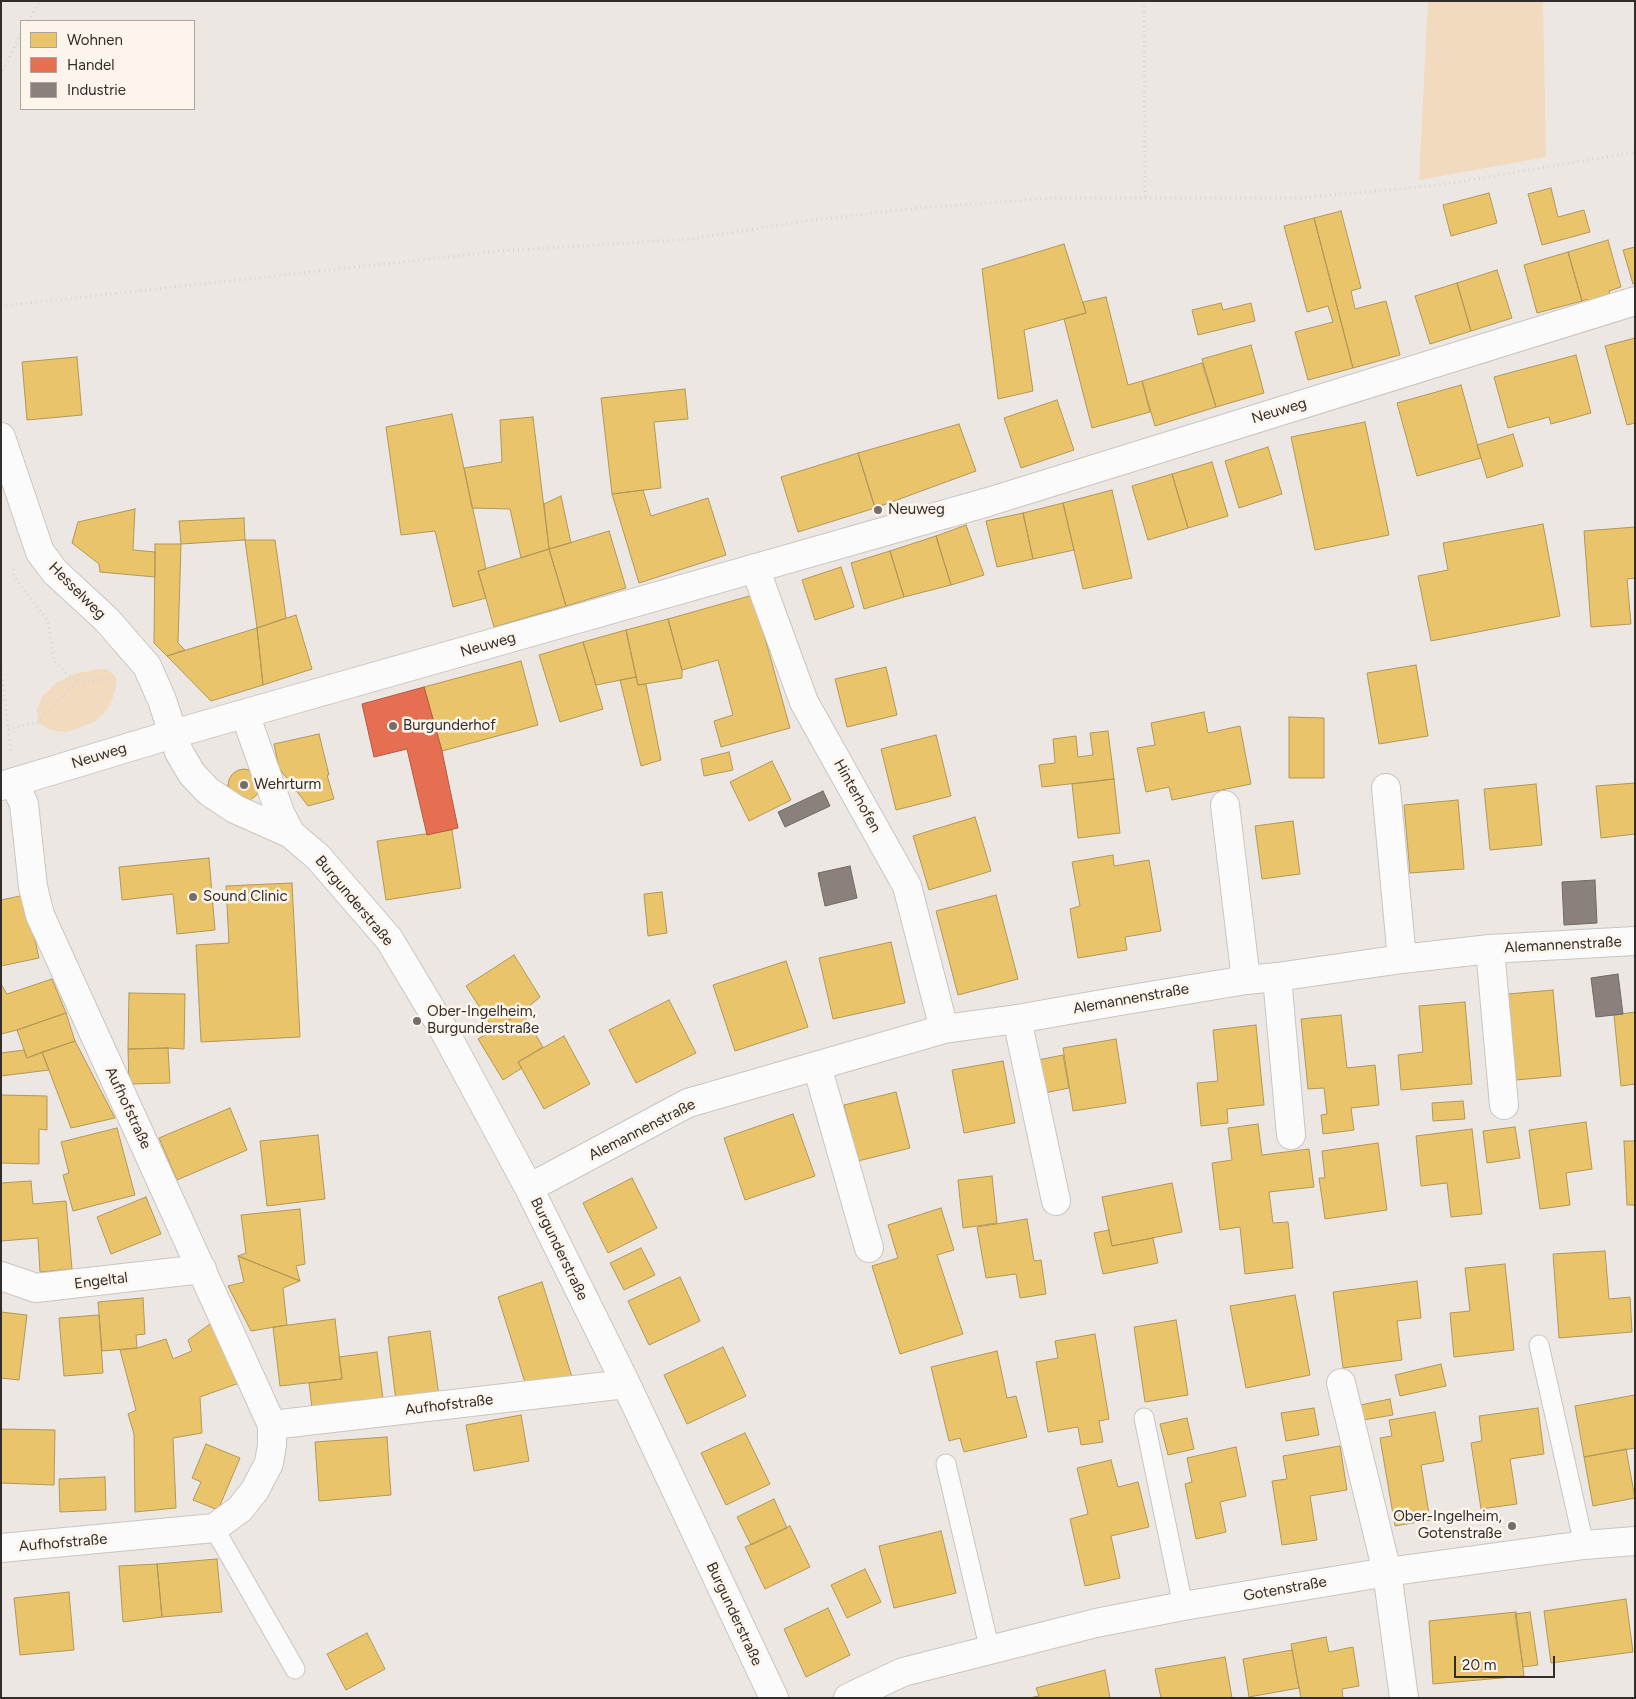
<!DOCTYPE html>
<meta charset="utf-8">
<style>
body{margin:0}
#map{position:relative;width:1636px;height:1699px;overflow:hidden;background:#ece7e2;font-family:Figtree,sans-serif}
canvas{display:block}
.frame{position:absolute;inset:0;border:2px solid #302d2a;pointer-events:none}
.legend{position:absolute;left:20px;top:20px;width:175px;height:90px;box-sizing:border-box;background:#fdf5ec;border:1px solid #aba59e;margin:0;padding:6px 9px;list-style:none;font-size:15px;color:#302d2a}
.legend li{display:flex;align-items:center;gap:10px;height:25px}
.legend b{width:25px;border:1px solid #aba59e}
.scale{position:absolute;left:1454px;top:1656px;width:101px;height:22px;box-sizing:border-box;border:2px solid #302d2a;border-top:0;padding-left:6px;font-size:15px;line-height:18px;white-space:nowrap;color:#302d2a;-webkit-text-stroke:4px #fdf5ec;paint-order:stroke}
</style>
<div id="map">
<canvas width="1636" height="1699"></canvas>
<div class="frame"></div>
<ul class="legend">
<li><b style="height:14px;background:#e9c46a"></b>Wohnen</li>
<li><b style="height:14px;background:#e76f51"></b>Handel</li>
<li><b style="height:14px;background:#8a817c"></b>Industrie</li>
</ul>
<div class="scale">20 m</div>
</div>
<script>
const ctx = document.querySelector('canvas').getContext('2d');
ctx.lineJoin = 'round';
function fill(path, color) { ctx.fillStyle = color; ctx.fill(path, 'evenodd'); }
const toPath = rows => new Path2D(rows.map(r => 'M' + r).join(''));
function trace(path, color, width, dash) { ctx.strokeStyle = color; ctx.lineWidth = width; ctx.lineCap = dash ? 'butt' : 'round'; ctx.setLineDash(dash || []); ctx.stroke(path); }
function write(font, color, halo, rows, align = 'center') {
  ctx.font = font + ' Figtree,sans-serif'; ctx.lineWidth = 5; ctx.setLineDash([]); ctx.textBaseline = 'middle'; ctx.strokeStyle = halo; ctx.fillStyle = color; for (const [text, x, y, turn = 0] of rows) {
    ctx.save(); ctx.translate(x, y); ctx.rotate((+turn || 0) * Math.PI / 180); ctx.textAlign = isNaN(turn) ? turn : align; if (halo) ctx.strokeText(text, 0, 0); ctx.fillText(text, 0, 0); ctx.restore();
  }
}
const green = toPath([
 [1428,1,1543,1,1546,157,1419,180],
 [99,669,107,669,116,677,116,687,112,700,106,711,94,722,67,732,50,730,38,722,37,710,42,697,56,683,74,674]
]);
const homes = toPath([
 [1551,188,1558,217,1584,210,1590,232,1542,245,1528,194,1551,188],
 [1489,193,1497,223,1451,236,1443,205,1489,193],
 [1341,211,1361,288,1351,291,1355,309,1386,301,1400,355,1353,368,1314,218,1341,211],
 [1314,218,1353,368,1308,380,1295,332,1333,322,1328,306,1307,312,1284,226,1314,218],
 [1608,240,1621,287,1609,291,1612,302,1590,308,1587,299,1582,301,1568,252,1608,240],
 [1064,244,1086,313,1024,330,1033,391,998,399,982,269,1064,244],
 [1635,247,1635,284,1633,284,1623,250,1635,247],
 [1568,252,1582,301,1537,313,1524,265,1568,252],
 [1497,270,1512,318,1471,331,1457,283,1497,270],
 [1457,283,1471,331,1430,344,1415,296,1457,283],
 [1106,297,1128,385,1142,381,1150,412,1092,428,1064,319,1086,313,1083,302,1106,297],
 [1221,303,1223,310,1251,303,1255,321,1198,335,1192,310,1221,303],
 [1635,338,1635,423,1627,425,1605,346,1635,338],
 [1251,345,1264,393,1216,407,1202,359,1251,345],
 [1576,355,1591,413,1551,424,1549,417,1508,428,1494,377,1576,355],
 [77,357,82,415,27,420,22,362,77,357],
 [1202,363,1216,407,1155,426,1142,381,1202,363],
 [1461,385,1481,458,1417,476,1397,403,1461,385],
 [685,389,688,419,654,422,661,488,612,494,601,398,685,389],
 [1057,400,1074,450,1021,468,1004,418,1057,400],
 [452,414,486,569,478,571,486,598,453,607,435,531,401,535,386,427,452,414],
 [533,417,549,549,521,558,510,509,472,508,464,468,502,462,500,420,533,417],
 [1365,422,1389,535,1315,550,1291,437,1365,422],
 [959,424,976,471,875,508,858,453,959,424],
 [1513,434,1523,466,1487,478,1477,445,1513,434],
 [1268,447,1282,494,1239,508,1225,461,1268,447],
 [858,453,875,508,798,532,781,477,858,453],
 [1212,462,1228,516,1188,528,1172,474,1212,462],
 [1172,474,1188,528,1148,540,1132,486,1172,474],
 [643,490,651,516,708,498,726,555,639,583,612,494,643,490],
 [1112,490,1132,578,1083,589,1063,503,1112,490],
 [561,496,571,543,549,549,544,504,561,496],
 [1063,503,1074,550,1033,559,1023,513,1063,503],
 [135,509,133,550,155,552,155,577,100,572,99,564,72,543,78,522,135,509],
 [1023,513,1033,559,997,567,986,521,1023,513],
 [244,518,245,540,181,544,179,521,244,518],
 [1543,524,1560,616,1431,641,1418,576,1448,570,1443,543,1543,524],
 [966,525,984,575,951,585,936,536,966,525],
 [1635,527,1635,578,1627,579,1631,624,1591,627,1584,531,1635,527],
 [609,531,626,588,566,606,549,549,609,531],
 [936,536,951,585,904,597,890,551,936,536],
 [245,540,275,540,286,618,257,628,245,540],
 [155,544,181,544,178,643,185,650,167,656,154,643,155,544],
 [549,549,566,606,494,627,478,571,549,549],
 [890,551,904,597,864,609,851,563,890,551],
 [841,567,854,607,815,620,802,580,841,567],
 [753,595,790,728,721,747,714,721,733,715,718,660,682,670,668,619,753,595],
 [296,615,312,669,263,685,257,628,296,615],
 [668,619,682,670,682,678,638,685,626,630,668,619],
 [257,628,263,685,211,701,167,656,257,628],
 [626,630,636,677,596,685,583,642,626,630],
 [583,642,603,709,560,722,539,655,583,642],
 [521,661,538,725,442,751,424,687,521,661],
 [1416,665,1428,736,1379,744,1367,673,1416,665],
 [886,667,897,715,847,727,835,679,886,667],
 [636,677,638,685,646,684,661,760,641,766,620,680,636,677],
 [1204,712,1208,733,1240,726,1251,784,1172,800,1169,787,1146,792,1137,748,1155,745,1151,723,1204,712],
 [1289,717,1324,718,1324,778,1289,778,1289,717],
 [1108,731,1114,779,1042,787,1039,765,1055,763,1053,739,1076,736,1078,757,1093,755,1090,733,1108,731],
 [319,734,329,775,327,775,334,799,308,806,279,768,274,744,319,734],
 [936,735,951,796,896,810,881,749,936,735],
 [729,752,733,770,704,776,701,759,729,752],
 [772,761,791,800,749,821,730,782,772,761],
 '228 785a16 16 0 1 1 32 0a16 16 0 1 1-32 0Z',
 [1114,779,1120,833,1078,838,1072,784,1114,779],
 [1635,783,1635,834,1601,838,1596,786,1635,783],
 [1536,784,1542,845,1490,850,1484,789,1536,784],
 [1458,800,1464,869,1410,873,1404,805,1458,800],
 [975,817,991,871,929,890,913,836,975,817],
 [1293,821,1300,874,1262,879,1255,826,1293,821],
 [452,830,461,888,386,900,377,841,452,830],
 [1113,855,1114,866,1149,860,1161,931,1125,937,1127,950,1078,958,1070,909,1080,906,1072,862,1113,855],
 [209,858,215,930,177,934,173,894,122,900,119,867,209,858],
 [292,883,300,1037,201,1042,196,945,229,943,226,886,292,883],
 [662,892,667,933,648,936,644,894,662,892],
 [25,895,39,958,1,966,1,900,25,895],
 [996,895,1018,979,958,995,936,911,996,895],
 [891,942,905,1003,833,1019,819,958,891,942],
 [514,955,540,997,522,1012,494,1030,466,986,514,955],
 [786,961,808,1027,735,1051,713,985,786,961],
 [52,979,66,1013,17,1030,1,1034,1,984,7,994,52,979],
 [1553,990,1561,1076,1516,1080,1508,994,1553,990],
 [129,993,185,994,184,1049,168,1048,128,1049,129,993],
 [669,1000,696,1053,636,1083,609,1030,669,1000],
 [1465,1002,1472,1084,1401,1090,1398,1055,1423,1052,1419,1006,1465,1002],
 [522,1012,543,1047,518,1062,522,1068,503,1080,478,1039,522,1012],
 [1635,1012,1635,1084,1621,1086,1614,1015,1635,1012],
 [66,1013,75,1041,27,1058,17,1030,66,1013],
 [1341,1015,1347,1068,1375,1065,1379,1105,1351,1108,1354,1130,1323,1134,1321,1115,1327,1114,1324,1088,1308,1089,1301,1019,1341,1015],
 [1256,1025,1264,1105,1227,1109,1228,1123,1201,1126,1197,1083,1218,1081,1213,1030,1256,1025],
 [564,1036,590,1084,544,1109,518,1062,564,1036],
 [1116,1039,1126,1103,1073,1111,1063,1048,1116,1039],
 [75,1041,115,1118,71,1128,42,1052,75,1041],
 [168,1048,170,1083,129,1084,128,1049,168,1048],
 [24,1050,27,1058,42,1052,49,1070,1,1076,1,1053,24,1050],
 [1063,1055,1069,1088,1039,1094,1033,1061,1063,1055],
 [1003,1061,1015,1123,964,1133,952,1070,1003,1061],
 [896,1092,910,1148,858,1161,844,1105,896,1092],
 [1,1095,47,1096,47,1130,39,1129,39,1164,1,1163,1,1095],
 [1463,1101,1465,1119,1433,1121,1432,1103,1463,1101],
 [230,1108,247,1150,177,1180,159,1138,230,1108],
 [793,1114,815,1176,745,1200,724,1138,793,1114],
 [1586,1122,1592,1169,1566,1173,1570,1205,1540,1209,1529,1130,1586,1122],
 [1258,1124,1262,1155,1309,1149,1314,1187,1269,1192,1273,1223,1288,1222,1293,1268,1245,1274,1240,1227,1220,1230,1212,1163,1232,1160,1228,1128,1258,1124],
 [1515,1127,1520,1158,1487,1163,1483,1131,1515,1127],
 [117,1128,135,1195,73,1211,63,1175,69,1173,61,1142,117,1128],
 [1472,1129,1482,1214,1451,1217,1447,1183,1421,1186,1416,1136,1472,1129],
 [318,1135,325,1199,267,1206,260,1141,318,1135],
 [1624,1141,1635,1141,1635,1205,1627,1205,1624,1141],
 [1378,1143,1387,1210,1325,1219,1319,1178,1325,1178,1322,1151,1378,1143],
 [992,1176,997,1223,963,1228,958,1180,992,1176],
 [632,1178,657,1228,608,1253,583,1203,632,1178],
 [31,1181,33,1204,66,1201,72,1269,40,1272,38,1238,1,1241,1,1183,31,1181],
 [1172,1183,1182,1232,1112,1246,1102,1197,1172,1183],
 [146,1197,161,1234,111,1254,97,1217,146,1197],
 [941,1208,954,1250,937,1255,963,1334,900,1354,872,1266,898,1258,888,1225,941,1208],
 [300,1209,305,1264,296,1266,300,1281,238,1256,246,1253,241,1215,300,1209],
 [1027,1219,1034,1261,1041,1260,1046,1294,1020,1298,1016,1274,986,1278,977,1227,1027,1219],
 [1109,1230,1112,1246,1153,1238,1158,1263,1103,1274,1094,1233,1109,1230],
 [641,1248,655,1275,624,1290,610,1263,641,1248],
 [1605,1251,1609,1299,1630,1297,1632,1332,1559,1338,1553,1254,1605,1251],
 [238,1256,300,1281,283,1288,287,1325,251,1331,228,1286,244,1282,238,1256],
 [1505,1264,1514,1350,1454,1357,1450,1313,1470,1311,1465,1268,1505,1264],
 [680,1277,700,1321,649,1345,628,1301,680,1277],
 [1417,1281,1421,1318,1397,1321,1402,1360,1343,1368,1333,1292,1417,1281],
 [542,1282,572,1377,528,1392,498,1297,542,1282],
 [1295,1295,1310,1375,1246,1388,1230,1306,1295,1295],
 [143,1298,145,1334,136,1335,137,1348,102,1351,98,1302,143,1298],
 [1,1312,27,1315,19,1380,1,1378,1,1312],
 [99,1315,103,1373,64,1376,59,1318,99,1315],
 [335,1319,342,1379,280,1386,273,1327,335,1319],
 [1176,1320,1188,1395,1145,1402,1134,1327,1176,1320],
 [210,1324,242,1382,200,1397,202,1433,173,1438,176,1508,135,1512,134,1434,128,1414,136,1410,120,1350,137,1348,166,1339,173,1359,192,1351,188,1340,210,1324],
 [430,1331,440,1403,397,1409,388,1337,430,1331],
 [1095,1334,1109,1419,1099,1421,1103,1442,1081,1445,1078,1427,1048,1432,1036,1362,1058,1358,1055,1341,1095,1334],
 [723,1347,746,1396,687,1424,664,1375,723,1347],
 [997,1351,1007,1398,1016,1396,1027,1437,964,1452,960,1438,949,1441,931,1367,997,1351],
 [377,1352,384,1407,313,1416,309,1383,342,1379,339,1357,377,1352],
 [1441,1364,1446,1386,1400,1396,1395,1375,1441,1364],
 [1635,1395,1635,1448,1584,1457,1575,1406,1635,1395],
 [1390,1399,1393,1415,1363,1420,1360,1405,1390,1399],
 [1314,1408,1319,1435,1286,1441,1281,1413,1314,1408],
 [1538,1408,1544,1454,1510,1459,1517,1504,1481,1509,1471,1443,1482,1441,1479,1416,1538,1408],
 [1435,1412,1444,1461,1421,1465,1430,1520,1395,1526,1380,1438,1392,1436,1389,1420,1435,1412],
 [521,1415,529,1461,474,1471,466,1425,521,1415],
 [1187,1418,1194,1449,1168,1455,1160,1424,1187,1418],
 [1,1429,55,1430,54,1485,1,1483,1,1429],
 [745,1433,770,1484,726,1505,701,1453,745,1433],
 [387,1437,391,1495,319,1501,315,1442,387,1437],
 [206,1444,240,1458,218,1510,193,1500,201,1482,192,1478,206,1444],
 [1340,1446,1347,1490,1310,1496,1317,1540,1282,1545,1272,1481,1287,1479,1283,1456,1340,1446],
 [1236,1447,1246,1496,1220,1502,1226,1532,1196,1539,1185,1484,1192,1482,1187,1458,1236,1447],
 [1626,1449,1635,1498,1593,1506,1584,1457,1626,1449],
 [1111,1460,1118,1487,1138,1482,1149,1527,1111,1536,1120,1578,1085,1586,1070,1519,1088,1514,1077,1468,1111,1460],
 [105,1477,106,1510,60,1512,59,1479,105,1477],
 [774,1499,787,1528,751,1545,737,1517,774,1499],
 [790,1526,810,1567,765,1589,745,1547,790,1526],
 [941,1531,956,1593,894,1608,879,1546,941,1531],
 [217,1559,222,1612,162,1617,157,1564,217,1559],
 [157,1564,162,1617,123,1622,119,1566,157,1564],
 [865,1569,881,1602,847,1618,831,1585,865,1569],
 [69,1592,74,1650,20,1655,14,1598,69,1592],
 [1626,1599,1633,1652,1551,1663,1544,1611,1626,1599],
 [828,1608,850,1655,806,1677,784,1629,828,1608],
 [1516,1612,1524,1676,1433,1684,1429,1621,1516,1612],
 [1530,1612,1538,1665,1523,1667,1515,1614,1530,1612],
 [367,1633,385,1669,346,1690,327,1654,367,1633],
 [1326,1637,1329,1652,1353,1647,1359,1686,1342,1689,1343,1698,1301,1698,1291,1644,1326,1637],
 [1292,1650,1299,1688,1249,1697,1243,1659,1292,1650],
 [1225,1657,1232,1698,1161,1698,1155,1669,1225,1657],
 [1105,1670,1110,1698,1029,1698,1039,1696,1036,1688,1105,1670]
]);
const shops = toPath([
 [424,687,442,751,458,828,427,835,407,749,374,757,362,704,424,687]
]);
const industry = toPath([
 [823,791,830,806,785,827,778,812,823,791],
 [850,866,857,898,825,906,818,873,850,866],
 [1595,880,1597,923,1564,925,1562,882,1595,880],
 [1618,974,1623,1014,1596,1017,1591,978,1618,974]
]);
const path = toPath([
 [1144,1,1145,199],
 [28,21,40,1],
 [1,75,21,33],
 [1,306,501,251,690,239,806,221,917,208,1054,198,1301,198,1440,185,1635,152],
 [13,569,14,576,48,621,54,661,68,675,78,680,91,682,116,677],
 [1,665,11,751],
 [8,729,38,722,78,680]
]);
const lane = toPath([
 [1539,1345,1584,1545],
 [1144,1418,1183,1606],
 [946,1464,990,1651],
 [214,1528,295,1669]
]);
const street = toPath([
 [1,437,40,552,55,572,107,620,147,666,162,700,179,752,192,774,208,791,235,809,291,834,318,857,389,939,446,1034,529,1188,626,1384,774,1698],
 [755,568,804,702,907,886,944,1029],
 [245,714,280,813,291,834],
 [1386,788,1402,959],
 [1225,805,1246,980],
 [1490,949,1504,1105],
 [1277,977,1291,1135],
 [1017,1019,1056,1201],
 [817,1066,869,1248],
 [529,1188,688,1103,944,1029,1017,1019,1114,1002,1246,980,1277,977,1402,959,1490,949,1635,941],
 [1,1276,36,1288,202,1269],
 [1341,1383,1387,1572,1404,1698],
 [272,1425,626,1384],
 [1,1548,214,1528,240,1509,255,1490,269,1463,272,1445,272,1425,40,915,33,887,24,804,14,782],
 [848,1698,903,1672,1096,1623,1183,1606,1387,1572,1584,1545,1635,1541]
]);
const secondary = toPath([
 [1,786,173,734,988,502,1635,301]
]);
const markers = [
 [878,510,5,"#726e6a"],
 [393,726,5,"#726e6a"],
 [244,785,5,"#726e6a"],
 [193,897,5,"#726e6a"],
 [417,1021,5,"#726e6a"],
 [1512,1526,5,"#726e6a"]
];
const streetNames = [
 ["Neuweg",1279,411,-17],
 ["Hesselweg",77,591,45],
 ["Neuweg",488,645,-16],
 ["Neuweg",99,756,-17],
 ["Hinterhofen",857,796,61],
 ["Burgunderstraße",354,901,50],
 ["Alemannenstraße",1563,945,-3],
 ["Alemannenstraße",1131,999,-10],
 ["Aufhofstraße",128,1108,65],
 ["Alemannenstraße",642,1130,-27],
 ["Burgunderstraße",559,1249,64],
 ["Engeltal",101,1281,-7],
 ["Aufhofstraße",449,1405,-7],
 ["Aufhofstraße",63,1543,-5],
 ["Gotenstraße",1285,1589,-10],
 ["Burgunderstraße",734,1614,65]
];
const poiNames = [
 ["Neuweg",888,510],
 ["Burgunderhof",403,726],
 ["Wehrturm",254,785],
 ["Sound Clinic",203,897],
 ["Ober-Ingelheim,",427,1012],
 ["Burgunderstraße",427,1029],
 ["Ober-Ingelheim,",1502,1517,"right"],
 ["Gotenstraße",1502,1534,"right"]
];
fill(green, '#f2dabe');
fill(homes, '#e9c46a');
trace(homes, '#b29757', 1);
fill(shops, '#e76f51');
trace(shops, '#b05b45', 1);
fill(industry, '#8a817c');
trace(industry, '#6f6863', 1);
trace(lane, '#c9c5c1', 21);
trace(street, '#c9c5c1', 30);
trace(secondary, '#c9c5c1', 30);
trace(path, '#d6d5d4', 3, [1, 4]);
trace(lane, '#fcfbfb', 19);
trace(street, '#fcfbfb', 28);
trace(secondary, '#fcfbfb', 28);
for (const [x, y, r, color] of markers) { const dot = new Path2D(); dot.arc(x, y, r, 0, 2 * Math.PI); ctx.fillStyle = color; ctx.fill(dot); trace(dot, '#fdf5ec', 2); }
write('15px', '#302d2a', '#fdf5ec', streetNames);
write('15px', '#302d2a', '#fdf5ec', poiNames, 'left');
</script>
